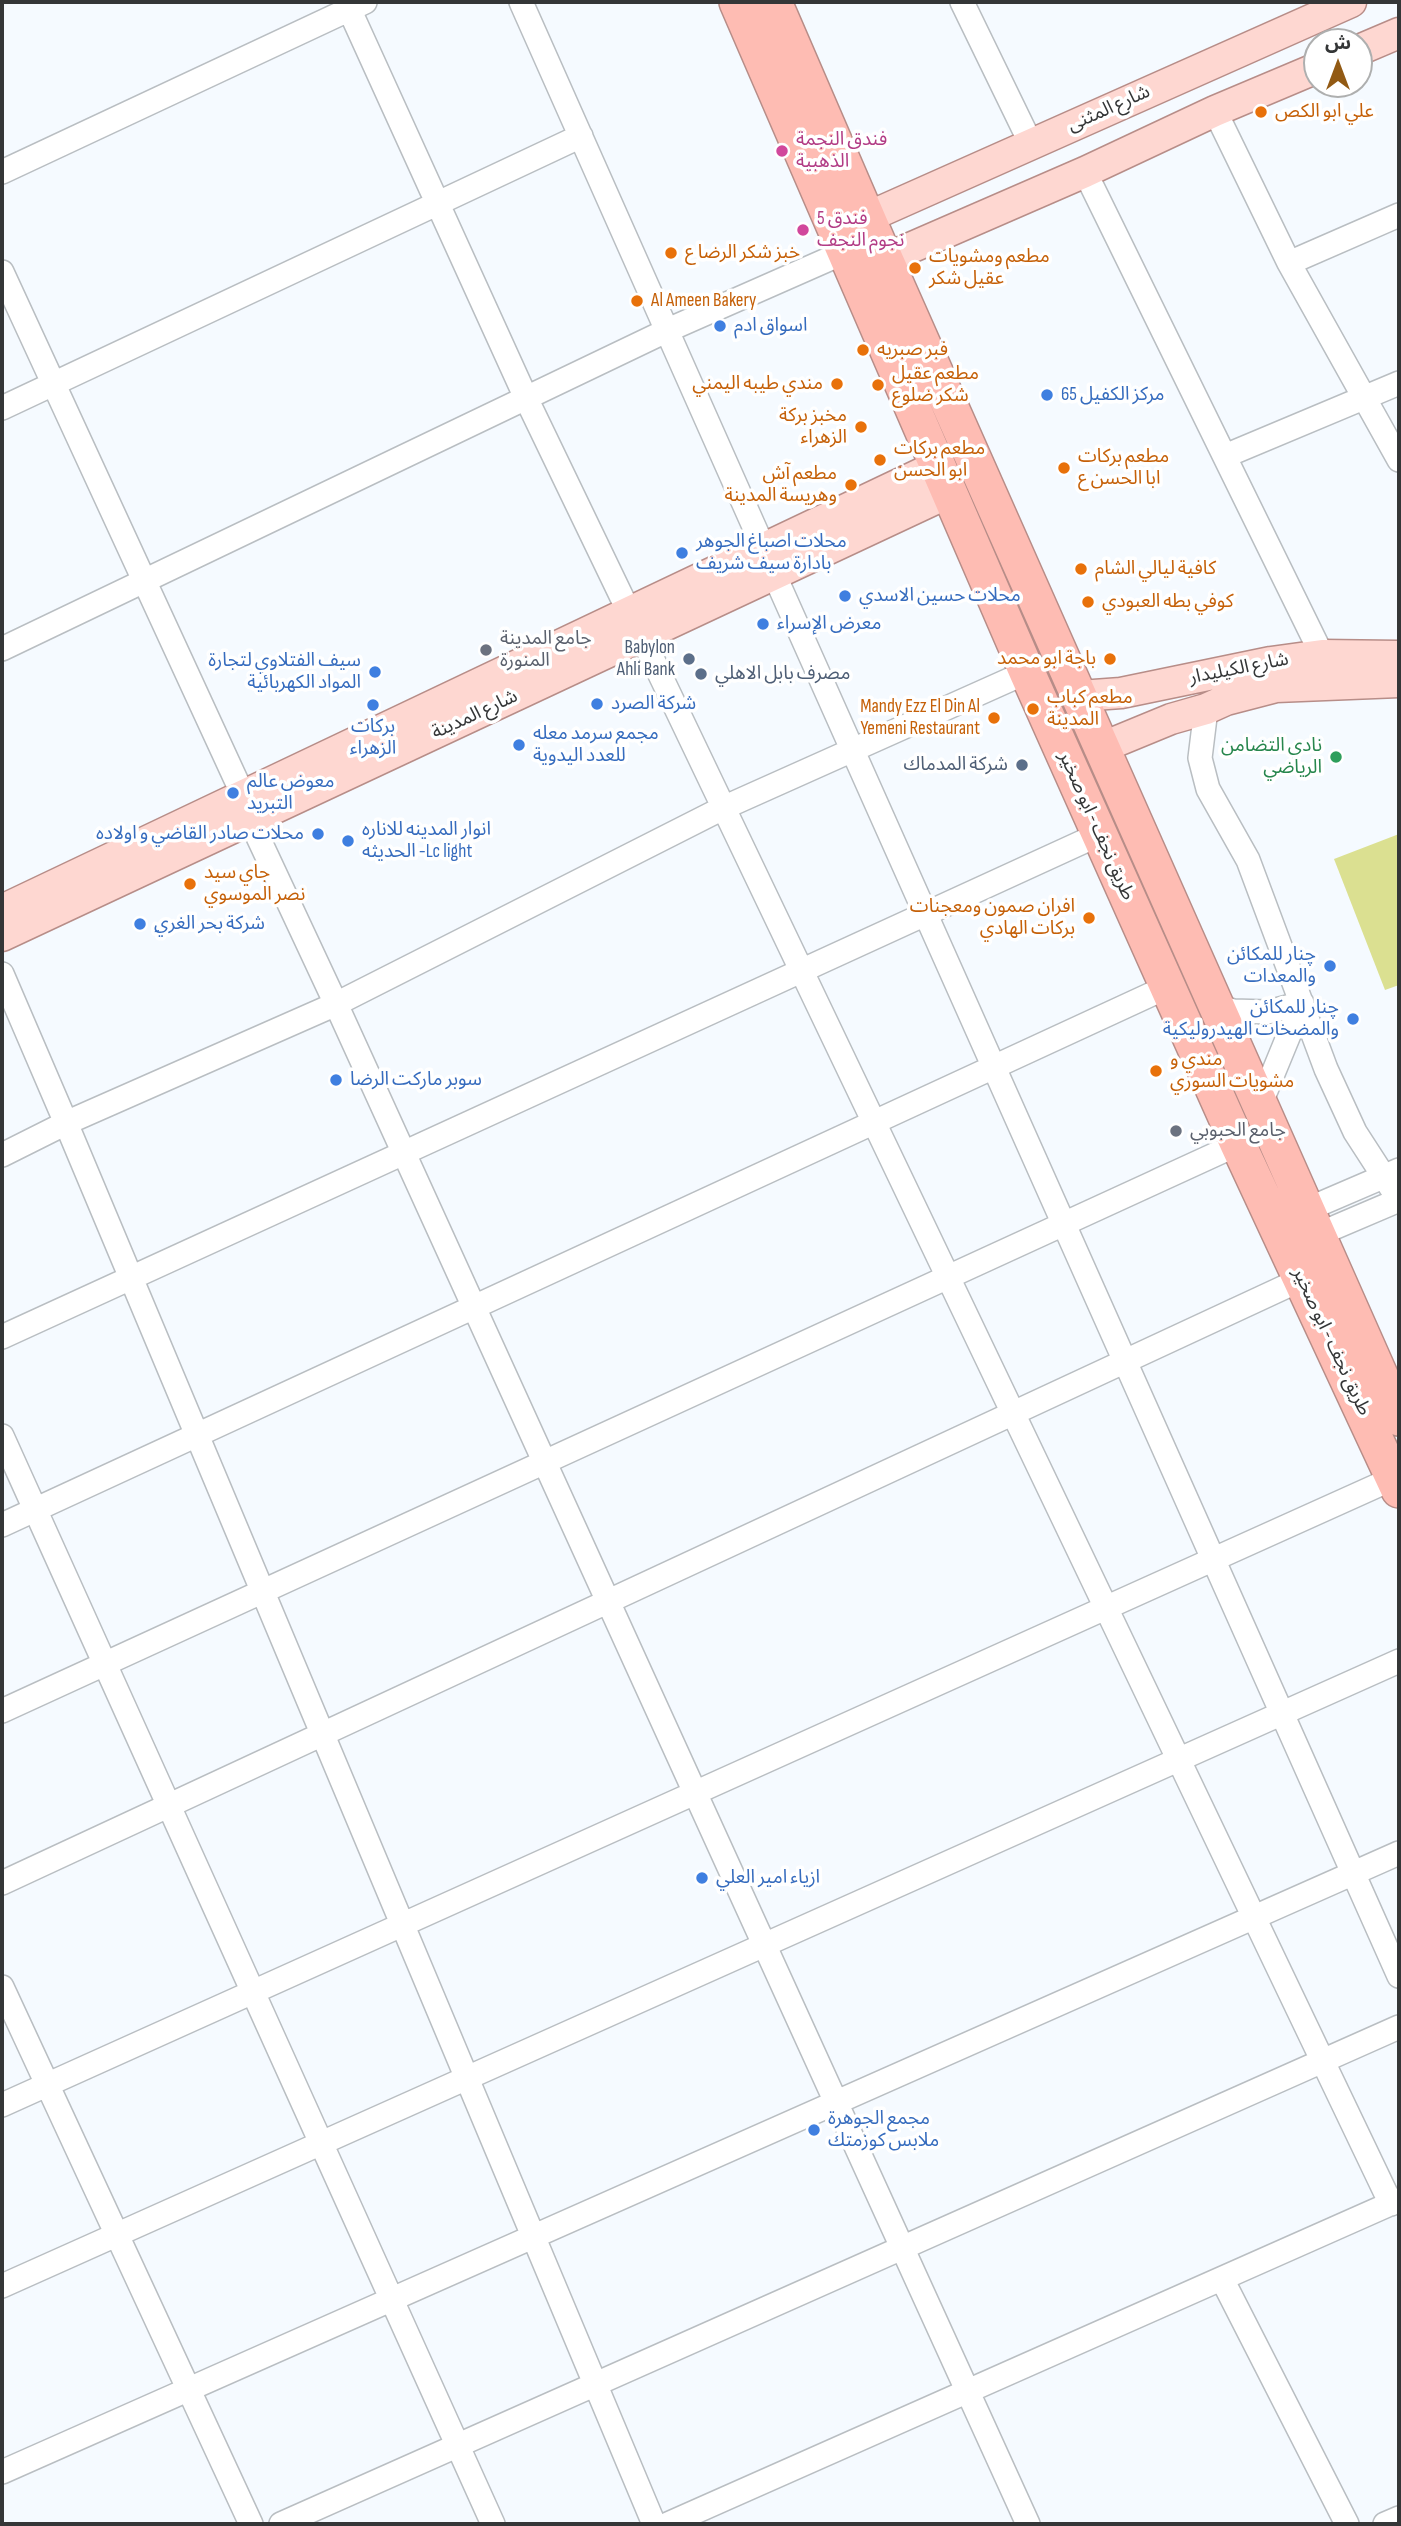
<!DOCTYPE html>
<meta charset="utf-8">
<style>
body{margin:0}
#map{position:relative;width:1401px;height:2526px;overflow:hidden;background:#f5faff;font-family:"Sofia Sans Condensed","Noto Sans Arabic",sans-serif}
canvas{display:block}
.frame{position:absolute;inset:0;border:4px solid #343637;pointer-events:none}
.north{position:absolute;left:1303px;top:28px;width:70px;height:70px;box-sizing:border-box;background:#fff;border:2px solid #aeafaf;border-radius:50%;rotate:0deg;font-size:19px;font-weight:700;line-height:28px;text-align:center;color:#343637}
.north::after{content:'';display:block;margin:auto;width:24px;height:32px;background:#925a14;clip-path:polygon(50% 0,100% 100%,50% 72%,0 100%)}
</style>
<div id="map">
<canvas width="1401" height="2526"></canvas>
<div class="frame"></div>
<div class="north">ش</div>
</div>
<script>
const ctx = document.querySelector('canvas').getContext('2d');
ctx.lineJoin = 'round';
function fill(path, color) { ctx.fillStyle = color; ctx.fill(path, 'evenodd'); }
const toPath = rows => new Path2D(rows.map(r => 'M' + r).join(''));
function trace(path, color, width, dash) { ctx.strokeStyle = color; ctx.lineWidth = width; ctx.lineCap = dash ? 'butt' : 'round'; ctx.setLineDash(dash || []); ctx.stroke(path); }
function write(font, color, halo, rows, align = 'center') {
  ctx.font = font + ' "Sofia Sans Condensed","Noto Sans Arabic",sans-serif'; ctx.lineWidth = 7; ctx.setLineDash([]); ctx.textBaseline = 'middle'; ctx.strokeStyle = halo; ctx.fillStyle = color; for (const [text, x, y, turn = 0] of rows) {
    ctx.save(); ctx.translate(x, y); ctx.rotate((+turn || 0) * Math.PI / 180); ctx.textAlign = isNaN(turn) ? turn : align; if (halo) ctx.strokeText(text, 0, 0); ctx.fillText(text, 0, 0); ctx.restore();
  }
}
const green = toPath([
 [1399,834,1399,985,1385,990,1334,859]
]);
const minor = toPath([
 [346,2,526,398,629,612],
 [521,2,764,549],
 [962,2,1031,144],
 [1215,111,1289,263,1399,460],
 [2,172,365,2],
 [1085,172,1322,655],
 [1289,263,1399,215],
 [2,272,243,795],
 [2,408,581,136],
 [1225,456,1399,383],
 [774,574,1399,1976],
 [642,637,1391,2204],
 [2,649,668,330,845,252],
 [1206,709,1200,758,1208,789,1248,860,1326,1069,1355,1132,1399,1200],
 [250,820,336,1004,1028,2524],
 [2,974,66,1123,654,2524],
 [1217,1006,1233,1011,1268,1012,1302,1003],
 [1260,1105,1302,1003],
 [2,1155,66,1123,336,1004,723,808,1027,672],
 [1306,1210,1399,1170],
 [1317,1235,1399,1200],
 [2,1337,1100,834],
 [2,1436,493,2524],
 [2,1525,1167,987],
 [2,1711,1238,1144],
 [2,1883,1302,1279],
 [2,1987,251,2524],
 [2,2105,1394,1478],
 [1222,2279,1347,2524],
 [2,2286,1399,1661],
 [2,2472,1399,1853],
 [281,2524,1399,2027],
 [668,2524,1399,2200],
 [1385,2524,1399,2518]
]);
const major = toPath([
 [1359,50,1399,33],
 [868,217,1351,2],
 [885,259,1085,172,1215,111,1317,68],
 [1080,696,1121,693,1271,662,1322,655,1399,656],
 [1103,747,1171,719,1206,709,1226,700,1276,687,1399,682],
 [2,910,937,466],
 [2,936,948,493]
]);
const highway = toPath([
 [737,2,1027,672,1238,1144,1399,1490],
 [774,2,885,259,1399,1418]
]);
const markers = [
 [1261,112,7,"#e8710a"],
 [782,151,7,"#d1479c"],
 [803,230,7,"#d1479c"],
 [671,253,7,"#e8710a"],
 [915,268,7,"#e8710a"],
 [637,301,7,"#e8710a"],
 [720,326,7,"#3f7fe0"],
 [863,350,7,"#e8710a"],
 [837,384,7,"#e8710a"],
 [878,385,7,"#e8710a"],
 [1047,395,7,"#3f7fe0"],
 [861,427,7,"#e8710a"],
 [880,460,7,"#e8710a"],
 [1064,468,7,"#e8710a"],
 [851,485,7,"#e8710a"],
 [682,553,7,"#3f7fe0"],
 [1081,569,7,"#e8710a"],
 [845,596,7,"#3f7fe0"],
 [1088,602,7,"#e8710a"],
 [763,624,7,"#3f7fe0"],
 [486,650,7,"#6b7280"],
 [689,659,7,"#5c6f8a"],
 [1110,659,7,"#e8710a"],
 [375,672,7,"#3f7fe0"],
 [701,674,7,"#5c6f8a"],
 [597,704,7,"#3f7fe0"],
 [373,705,7,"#3f7fe0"],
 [1033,709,7,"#e8710a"],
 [994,718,7,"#e8710a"],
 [519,745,7,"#3f7fe0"],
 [1336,757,7,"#2e9e5b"],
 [1022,765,7,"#5c6f8a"],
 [233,793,7,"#3f7fe0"],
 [318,834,7,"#3f7fe0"],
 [348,841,7,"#3f7fe0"],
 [190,884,7,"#e8710a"],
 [1089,918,7,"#e8710a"],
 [140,924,7,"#3f7fe0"],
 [1330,966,7,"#3f7fe0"],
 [1353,1019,7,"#3f7fe0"],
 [1156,1071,7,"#e8710a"],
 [336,1080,7,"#3f7fe0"],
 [1176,1131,7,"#6b7280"],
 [702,1878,7,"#3f7fe0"],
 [814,2130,7,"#3f7fe0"]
];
const streetNames = [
 ["شارع المثنى",1109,109,-24],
 ["شارع الكيليدار",1239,669,-11],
 ["شارع المدينة",475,715,-25],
 ["طريق نجف - ابو صخير",1096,826,66],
 ["طريق نجف - ابو صخير",1331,1342,65]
];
const foodNames = [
 ["علي ابو الكص",1275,112],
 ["خبز شكر الرضا ع",685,253],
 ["مطعم ومشويات",929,257],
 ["عقيل شكر",929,279],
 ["Al Ameen Bakery",651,301],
 ["فبر صبريه",877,350],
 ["مطعم عقيل",892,374],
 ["شكر ضلوع",892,396],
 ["مندي طيبه اليمني",823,384,"right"],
 ["مخبز بركة",847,416,"right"],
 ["الزهراء",847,438,"right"],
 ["مطعم بركات",894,449],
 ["ابو الحسن",894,471],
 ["مطعم بركات",1078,457],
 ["ابا الحسن ع",1078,479],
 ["مطعم آش",837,474,"right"],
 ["وهريسة المدينة",837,496,"right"],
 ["كافية ليالي الشام",1095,569],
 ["كوفي بطه العبودي",1102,602],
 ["باجة ابو محمد",1096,659,"right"],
 ["مطعم كباب",1047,698],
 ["المدينة",1047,720],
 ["Mandy Ezz El Din Al",980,707,"right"],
 ["Yemeni Restaurant",980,729,"right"],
 ["جاي سيد",204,873],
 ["نصر الموسوي",204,895],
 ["افران صمون ومعجنات",1075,907,"right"],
 ["بركات الهادي",1075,929,"right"],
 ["مندي و",1170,1060],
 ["مشويات السوري",1170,1082]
];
const hotelNames = [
 ["فندق النجمة",796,140],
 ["الذهبية",796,162],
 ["فندق 5",817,219],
 ["نجوم النجف",817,241]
];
const shopNames = [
 ["اسواق ادم",734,326],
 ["مركز الكفيل 65",1061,395],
 ["محلات اصباغ الجوهر",696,542],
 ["بادارة سيف شريف",696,564],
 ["محلات حسين الاسدي",859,596],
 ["معرض الإسراء",777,624],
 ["سيف الفتلاوي لتجارة",361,661,"right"],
 ["المواد الكهربائية",361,683,"right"],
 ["شركة الصرد",611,704],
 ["بركات",373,727,"center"],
 ["الزهراء",373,749,"center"],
 ["مجمع سرمد معله",533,734],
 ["للعدد اليدوية",533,756],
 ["معوض عالم",247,782],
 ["التبريد",247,804],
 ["انوار المدينه للاناره",362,830],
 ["الحديثه -Lc light",362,852],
 ["محلات صادر القاضي و اولاده",304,834,"right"],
 ["ِشركة بحر الغري",154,924],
 ["چنار للمكائن",1316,955,"right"],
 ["والمعدات",1316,977,"right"],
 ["چنار للمكائن",1339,1008,"right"],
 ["والمضخات الهيدروليكية",1339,1030,"right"],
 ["سوبر ماركت الرضا",350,1080],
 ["ازياء امير العلي",716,1878],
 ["مجمع الجوهرة",828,2119],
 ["ملابس كوزمتك",828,2141]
];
const worshipNames = [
 ["جامع المدينة",500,639],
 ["المنورة",500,661],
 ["جامع الحبوبي",1190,1131]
];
const serviceNames = [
 ["Babylon",675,648],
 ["Ahli Bank",675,670],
 ["مصرف بابل الاهلي",715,674,"left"],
 ["شركة المدماك",1008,765]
];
const leisureNames = [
 ["نادي التضامن",1322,746],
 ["الرياضي",1322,768]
];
fill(green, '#dbe091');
trace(minor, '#b9bec2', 26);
trace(major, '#b78d88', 33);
trace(highway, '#b78d88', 38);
trace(minor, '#fff', 23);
trace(major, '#fed7d1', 30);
trace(highway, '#febcb3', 35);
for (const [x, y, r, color] of markers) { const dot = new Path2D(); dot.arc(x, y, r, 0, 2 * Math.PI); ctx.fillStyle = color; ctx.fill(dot); trace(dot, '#fff', 2.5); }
write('19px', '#343637', '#fff', streetNames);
write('19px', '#c56008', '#fff', foodNames, 'left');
write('19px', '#b23c85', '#fff', hotelNames, 'left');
write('19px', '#366cbe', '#fff', shopNames, 'left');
write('19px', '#5b616d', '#fff', worshipNames, 'left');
write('19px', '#4e5e75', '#fff', serviceNames, 'right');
write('19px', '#27864d', '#fff', leisureNames, 'right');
</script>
